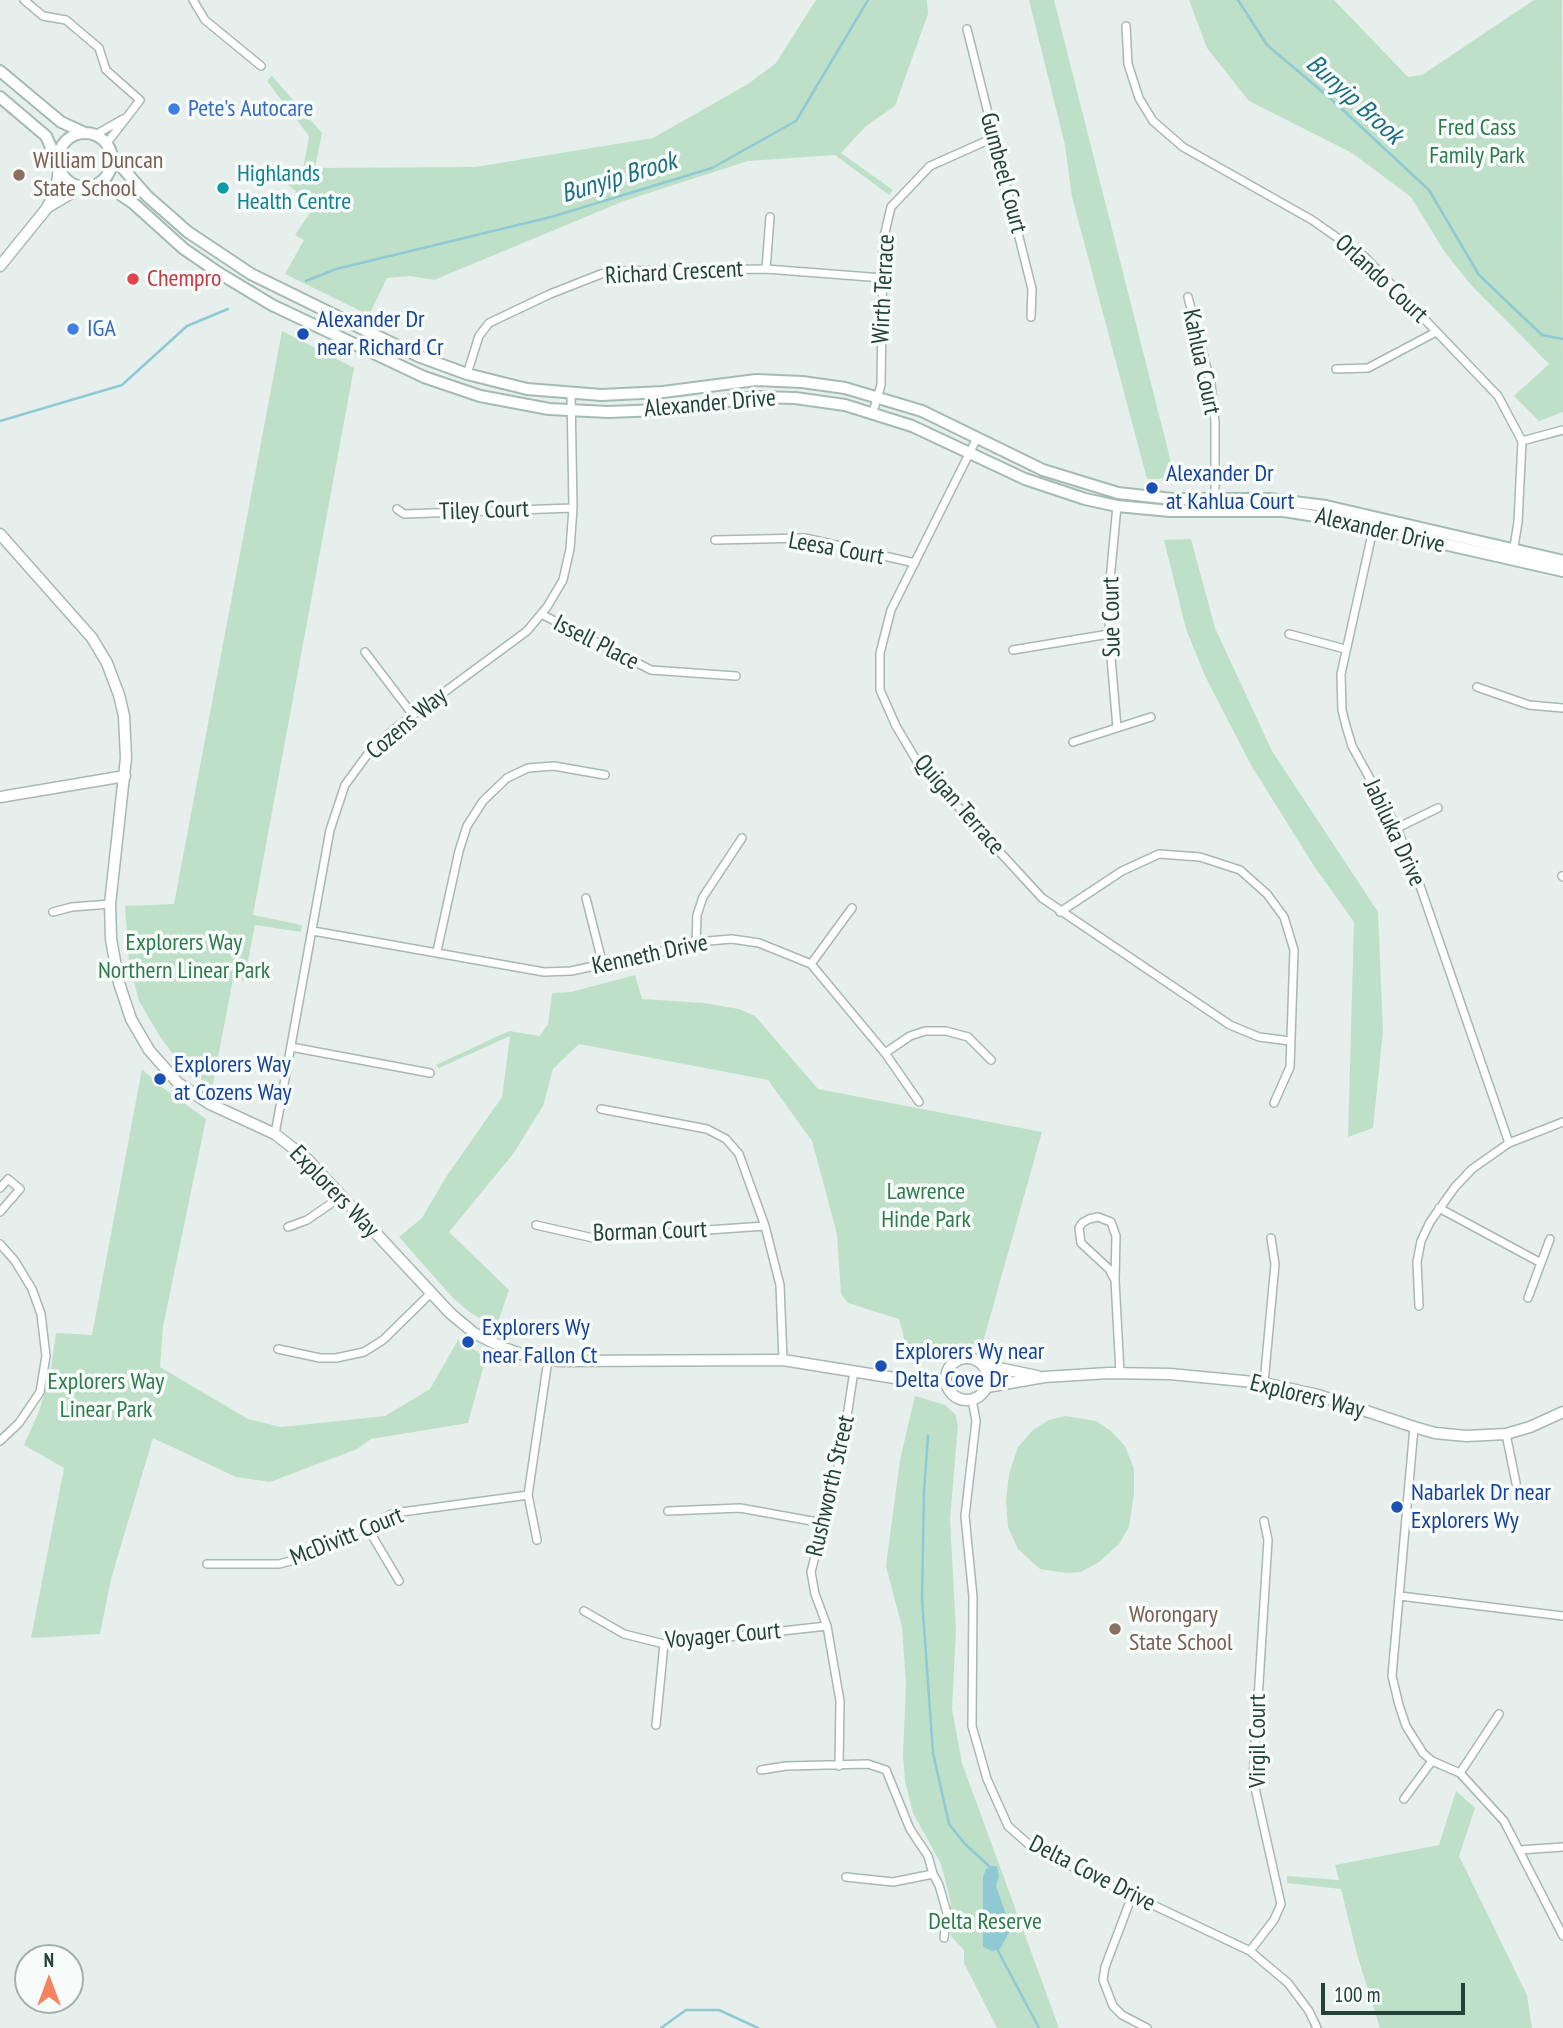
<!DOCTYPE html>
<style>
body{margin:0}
#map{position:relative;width:1563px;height:2028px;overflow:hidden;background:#e6efeb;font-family:"PT Sans Narrow",sans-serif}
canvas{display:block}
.north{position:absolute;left:14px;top:1944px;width:70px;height:70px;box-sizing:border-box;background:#f7fbf9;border:2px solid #a3b1ad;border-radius:50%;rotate:0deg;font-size:19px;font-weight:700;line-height:28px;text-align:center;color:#24423a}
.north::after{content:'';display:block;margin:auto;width:24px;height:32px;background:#f4845f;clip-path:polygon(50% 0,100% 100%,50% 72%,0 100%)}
.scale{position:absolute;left:1321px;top:1983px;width:144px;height:32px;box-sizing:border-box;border:4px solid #24423a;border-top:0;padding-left:9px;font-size:21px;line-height:24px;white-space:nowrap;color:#24423a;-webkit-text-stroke:5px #f7fbf9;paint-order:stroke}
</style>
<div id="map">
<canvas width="1563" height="2028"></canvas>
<div class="north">N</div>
<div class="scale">100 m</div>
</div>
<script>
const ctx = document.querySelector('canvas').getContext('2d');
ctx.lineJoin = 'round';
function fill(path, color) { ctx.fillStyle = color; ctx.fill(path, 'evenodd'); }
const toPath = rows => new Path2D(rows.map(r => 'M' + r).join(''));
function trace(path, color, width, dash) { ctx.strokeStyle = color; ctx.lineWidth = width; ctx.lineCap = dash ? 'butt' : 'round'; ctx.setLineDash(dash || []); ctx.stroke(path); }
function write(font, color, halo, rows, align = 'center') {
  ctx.font = font + ' "PT Sans Narrow",sans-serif'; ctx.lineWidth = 7; ctx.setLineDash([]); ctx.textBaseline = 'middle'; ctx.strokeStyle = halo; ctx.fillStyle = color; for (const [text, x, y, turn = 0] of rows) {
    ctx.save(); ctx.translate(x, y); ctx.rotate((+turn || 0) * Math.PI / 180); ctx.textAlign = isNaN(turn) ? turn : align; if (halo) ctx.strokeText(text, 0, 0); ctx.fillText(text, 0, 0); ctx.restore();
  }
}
const green = toPath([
 [816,0,927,0,928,14,895,106,866,126,841,153,893,190,889,195,835,155,748,161,624,201,434,280,410,276,387,278,369,315,285,274,304,240,295,235,314,207,277,175,277,171,302,175,309,136,267,81,272,76,322,133,315,168,475,167,653,138,748,84,776,63],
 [1029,0,1054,0,1175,478,1147,479,1072,197,1065,145],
 [1189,0,1334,0,1408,77,1422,75,1534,0,1562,0,1563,412,1539,421,1514,396,1549,364,1471,285,1444,251,1411,197,1352,153,1249,101,1207,48],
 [282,331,354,368,253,915,302,925,301,932,255,925,244,981,233,979,212,1089,175,1057,159,1035,139,1001,129,963,125,906,174,904],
 [1191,539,1215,628,1272,751,1378,912,1383,1031,1373,1128,1348,1137,1354,922,1314,866,1251,765,1205,676,1186,629,1164,540],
 [635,975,642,999,704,1003,739,1009,755,1016,818,1089,1042,1132,983,1342,975,1346,953,1347,936,1362,910,1361,899,1319,848,1303,841,1294,837,1234,812,1141,768,1080,579,1044,553,1069,543,1106,513,1154,449,1232,509,1290,496,1328,468,1311,453,1298,399,1237,422,1218,446,1177,502,1097,510,1036,439,1068,436,1065,509,1031,540,1036,548,1024,552,993,571,992],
 [142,1069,159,1085,206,1119,163,1327,160,1367,248,1419,281,1427,385,1416,430,1389,458,1340,486,1357,468,1423,371,1439,357,1449,270,1482,236,1477,153,1438,111,1579,100,1634,31,1638,64,1468,24,1445,40,1409,51,1368,56,1333,92,1335],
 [915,1396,945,1405,955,1414,958,1425,950,1519,956,1631,952,1709,962,1763,1059,2028,997,2028,964,1963,964,1950,951,1936,951,1903,941,1864,913,1813,905,1781,903,1756,906,1685,902,1627,886,1566,900,1460],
 [1065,1416,1096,1421,1111,1431,1125,1446,1134,1469,1134,1493,1129,1527,1119,1544,1099,1562,1081,1572,1066,1573,1040,1569,1018,1549,1008,1527,1006,1501,1009,1474,1018,1447,1033,1430,1049,1420],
 [1456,1791,1475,1808,1459,1856,1527,1995,1532,2028,1380,2028,1358,1958,1341,1889,1287,1883,1287,1876,1339,1880,1335,1865,1439,1845]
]);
const water = toPath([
 [992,1866,997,1866,999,1876,996,1886,1011,1929,1000,1949,992,1951,983,1947,983,1877,986,1869]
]);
const stream = toPath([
 [1238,0,1267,45,1331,99,1429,190,1479,275,1542,335,1563,339],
 [306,281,336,269,551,217,712,168,796,121,868,0],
 [0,421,122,385,187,326,228,309],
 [928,1436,924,1491,922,1599,933,1753,949,1824,965,1844,991,1868],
 [996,1947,1039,2028],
 [661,2028,686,2010,719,2010,758,2028]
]);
const minor = toPath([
 [24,0,43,16,66,20,99,48,106,70,140,100,107,143],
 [193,0,205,20,261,66],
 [1126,26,1128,64,1139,98,1153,121,1183,147,1312,220,1365,257,1498,396,1522,441,1518,522,1513,553],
 [967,29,1032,289,1031,317],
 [95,135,123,119],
 [766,269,770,217],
 [1188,297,1211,384,1215,422,1215,511],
 [1336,369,1368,368,1436,332],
 [467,374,479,336,489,323,550,294,601,274,615,271,766,269,883,278],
 [873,412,881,385,883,241,891,207,930,166,993,138],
 [977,438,891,610,880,653,880,690,896,726,918,763,1042,898,1230,1025,1259,1037,1290,1041],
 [1522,441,1563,430],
 [1117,506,1110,580,1109,634,1117,728],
 [397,509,404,514,573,508],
 [1374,525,1341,674,1342,710,1346,726,1352,746,1397,828,1418,880,1509,1143],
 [715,540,805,538,915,563],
 [541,614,651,670,736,676],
 [1289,634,1345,649],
 [1013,650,1109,634],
 [365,652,413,715],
 [1477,687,1529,705,1563,708],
 [1073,742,1151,717],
 [1397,828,1438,808],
 [1562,876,1563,877],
 [586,898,603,965],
 [53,912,72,907,110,904],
 [1060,912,1122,871,1159,854,1200,857,1240,870,1267,894,1284,917,1294,950,1290,1067,1274,1103],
 [313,931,544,972,571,971,673,949,696,942,732,939,759,943,811,964,885,1053,919,1102],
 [696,942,697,915,703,897,742,838],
 [437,951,459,851,467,826,483,801,507,778,528,768,554,766,605,775],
 [811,964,852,908],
 [291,1047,430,1073],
 [885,1053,910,1036,925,1031,946,1031,968,1037,991,1060],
 [601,1109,707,1129,726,1139,739,1154,765,1226,780,1285,783,1360],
 [275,1134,330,830,345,785,367,755,393,730,527,631,547,607,563,580,570,549,573,508,571,394],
 [0,1188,8,1179,20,1189,0,1212],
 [1439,1208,1541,1263],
 [536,1225,593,1238,765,1226],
 [288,1227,307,1220,342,1196],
 [0,1244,15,1261,32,1289,41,1314,46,1356,40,1392,19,1423,0,1441],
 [1115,1280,1109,1269,1081,1243,1079,1228,1082,1223,1089,1219,1098,1217,1111,1222,1116,1236,1115,1280,1120,1373],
 [1528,1298,1550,1239],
 [1419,1306,1417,1262,1421,1241,1430,1222,1455,1187,1472,1169,1509,1143,1563,1122],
 [278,1349,320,1358,336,1358,364,1352,383,1340,430,1294],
 [1264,1383,1275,1264,1271,1238],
 [972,1399,976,1421,965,1516,973,1597,972,1726,987,1779,1008,1826,1033,1848,1250,1951,1288,1983,1309,2011,1317,2028],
 [1414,1427,1392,1676,1399,1705,1406,1726,1423,1753,1432,1761,1460,1773,1504,1821,1563,1936],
 [1506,1434,1516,1483],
 [668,1511,740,1508,823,1523],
 [367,1527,399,1581],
 [537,1540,528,1495,548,1360],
 [207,1564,279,1564,310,1556,394,1513,528,1495],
 [1400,1596,1563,1616],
 [584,1611,624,1634,664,1644,827,1626],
 [656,1725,664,1644],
 [839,1766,840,1701,827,1626,815,1594,811,1572,841,1455,854,1371],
 [761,1770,786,1766,868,1764,886,1770,910,1829,928,1856,933,1874,939,1885,947,1913,944,1938],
 [1460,1773,1499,1714],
 [1404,1799,1432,1761],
 [1520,1850,1563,1847],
 [846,1877,893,1882,933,1874],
 [1132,1896,1105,1967,1103,1980,1113,2006,1122,2015,1147,2028],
 [1250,1951,1274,1920,1281,1904,1253,1779,1268,1540,1264,1521]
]);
const tertiary = toPath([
 [48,207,82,187],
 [0,266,47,208,56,190,59,168],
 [0,534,92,638,107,663,119,695,124,716,126,758,110,904,111,939,119,983,131,1019,149,1050,178,1083,210,1104,275,1134,307,1159,450,1313,474,1333,504,1348,521,1354,559,1361,783,1360,907,1380,946,1381],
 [0,797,125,776],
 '946 1379a21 21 0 1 1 42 0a21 21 0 1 1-42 0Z',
 [984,1365,1037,1376],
 [987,1387,1044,1377,1109,1373,1170,1374,1264,1383,1318,1395,1414,1427,1435,1433,1466,1436,1506,1434,1530,1427,1563,1412]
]);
const secondary = toPath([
 [0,71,61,122,85,133],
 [0,97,46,136,57,161],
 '58 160a27 27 0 1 1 54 0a27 27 0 1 1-54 0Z',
 [113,157,147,196,188,232,251,274,418,356,467,374,527,389,601,395,663,392,756,380,802,382,845,388,922,411,1043,470,1118,493,1172,499,1270,499,1326,506,1563,561],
 [102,182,133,203,184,249,219,273,272,305,424,377,480,396,549,409,608,412,661,410,756,397,795,398,845,405,912,426,1025,479,1085,499,1117,506,1170,511,1284,511,1334,519,1563,571]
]);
const markers = [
 [174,109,7,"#3f7fe0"],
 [19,175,7,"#8d6e63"],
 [223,188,7,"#0f9aa8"],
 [133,279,7,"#e0444e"],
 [73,329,7,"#3f7fe0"],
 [303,334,7,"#1a4fb4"],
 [1152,488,7,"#1a4fb4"],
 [160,1079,7,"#1a4fb4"],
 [468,1342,7,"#1a4fb4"],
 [881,1366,7,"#1a4fb4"],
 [1397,1507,7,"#1a4fb4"],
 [1115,1629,7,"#8d6e63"]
];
const shopNames = [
 ["Pete's Autocare",188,109],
 ["IGA",87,329]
];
const parkNames = [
 ["Fred Cass",1477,128],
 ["Family Park",1477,156],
 ["Explorers Way",184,943],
 ["Northern Linear Park",184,971],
 ["Lawrence",926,1192],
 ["Hinde Park",926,1220],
 ["Explorers Way",106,1382],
 ["Linear Park",106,1410],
 ["Delta Reserve",985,1922]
];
const educationNames = [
 ["William Duncan",33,161],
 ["State School",33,189],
 ["Worongary",1129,1615],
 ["State School",1129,1643]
];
const streetNames = [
 ["Gumbeel Court",1003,173,75],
 ["Richard Crescent",674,273,-3],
 ["Orlando Court",1381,279,43],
 ["Wirth Terrace",884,289,-87],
 ["Kahlua Court",1201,362,78],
 ["Alexander Drive",710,404,-5],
 ["Tiley Court",484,511,-2],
 ["Alexander Drive",1380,531,13],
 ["Leesa Court",836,549,10],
 ["Sue Court",1112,617,-91],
 ["Issell Place",596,643,27],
 ["Cozens Way",407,724,-40],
 ["Quigan Terrace",959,805,49],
 ["Jabiluka Drive",1394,833,65],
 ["Kenneth Drive",650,955,-12],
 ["Explorers Way",334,1192,46],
 ["Borman Court",650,1232,-2],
 ["Explorers Way",1307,1397,14],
 ["Rushworth Street",831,1486,-77],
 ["McDivitt Court",347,1537,-22],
 ["Voyager Court",723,1636,-5],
 ["Virgil Court",1258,1741,-90],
 ["Delta Cove Drive",1092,1874,27]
];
const cultureNames = [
 ["Highlands",237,174],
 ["Health Centre",237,202]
];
const healthNames = [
 ["Chempro",147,279]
];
const transitNames = [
 ["Alexander Dr",317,320],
 ["near Richard Cr",317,348],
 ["Alexander Dr",1166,474],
 ["at Kahlua Court",1166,502],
 ["Explorers Way",174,1065],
 ["at Cozens Way",174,1093],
 ["Explorers Wy",482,1328],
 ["near Fallon Ct",482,1356],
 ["Explorers Wy near",895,1352],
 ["Delta Cove Dr",895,1380],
 ["Nabarlek Dr near",1411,1493],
 ["Explorers Wy",1411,1521]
];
const waterNames = [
 ["Bunyip Brook",1354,100,42],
 ["Bunyip Brook",619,178,-17]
];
fill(green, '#bfe0c8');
fill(water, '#8ec9d4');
trace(stream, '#8ec9d4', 2.5);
trace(minor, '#a8b8b2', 10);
trace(tertiary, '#a8b8b2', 13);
trace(secondary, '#a4bbb3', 14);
trace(minor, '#fff', 7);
trace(tertiary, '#fff', 10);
trace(secondary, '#fff', 10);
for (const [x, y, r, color] of markers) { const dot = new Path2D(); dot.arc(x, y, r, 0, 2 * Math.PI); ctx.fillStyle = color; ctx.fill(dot); trace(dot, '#f7fbf9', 2.5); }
write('24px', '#366cbe', '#f7fbf9', shopNames, 'left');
write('24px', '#2d7a4b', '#f7fbf9', parkNames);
write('24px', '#785e54', '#f7fbf9', educationNames, 'left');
write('24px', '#24423a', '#f7fbf9', streetNames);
write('24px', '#0d838f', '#f7fbf9', cultureNames, 'left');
write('24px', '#be3a42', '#f7fbf9', healthNames, 'left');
write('24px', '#164399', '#f7fbf9', transitNames, 'left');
write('italic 26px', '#1c6f80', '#f7fbf9', waterNames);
</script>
